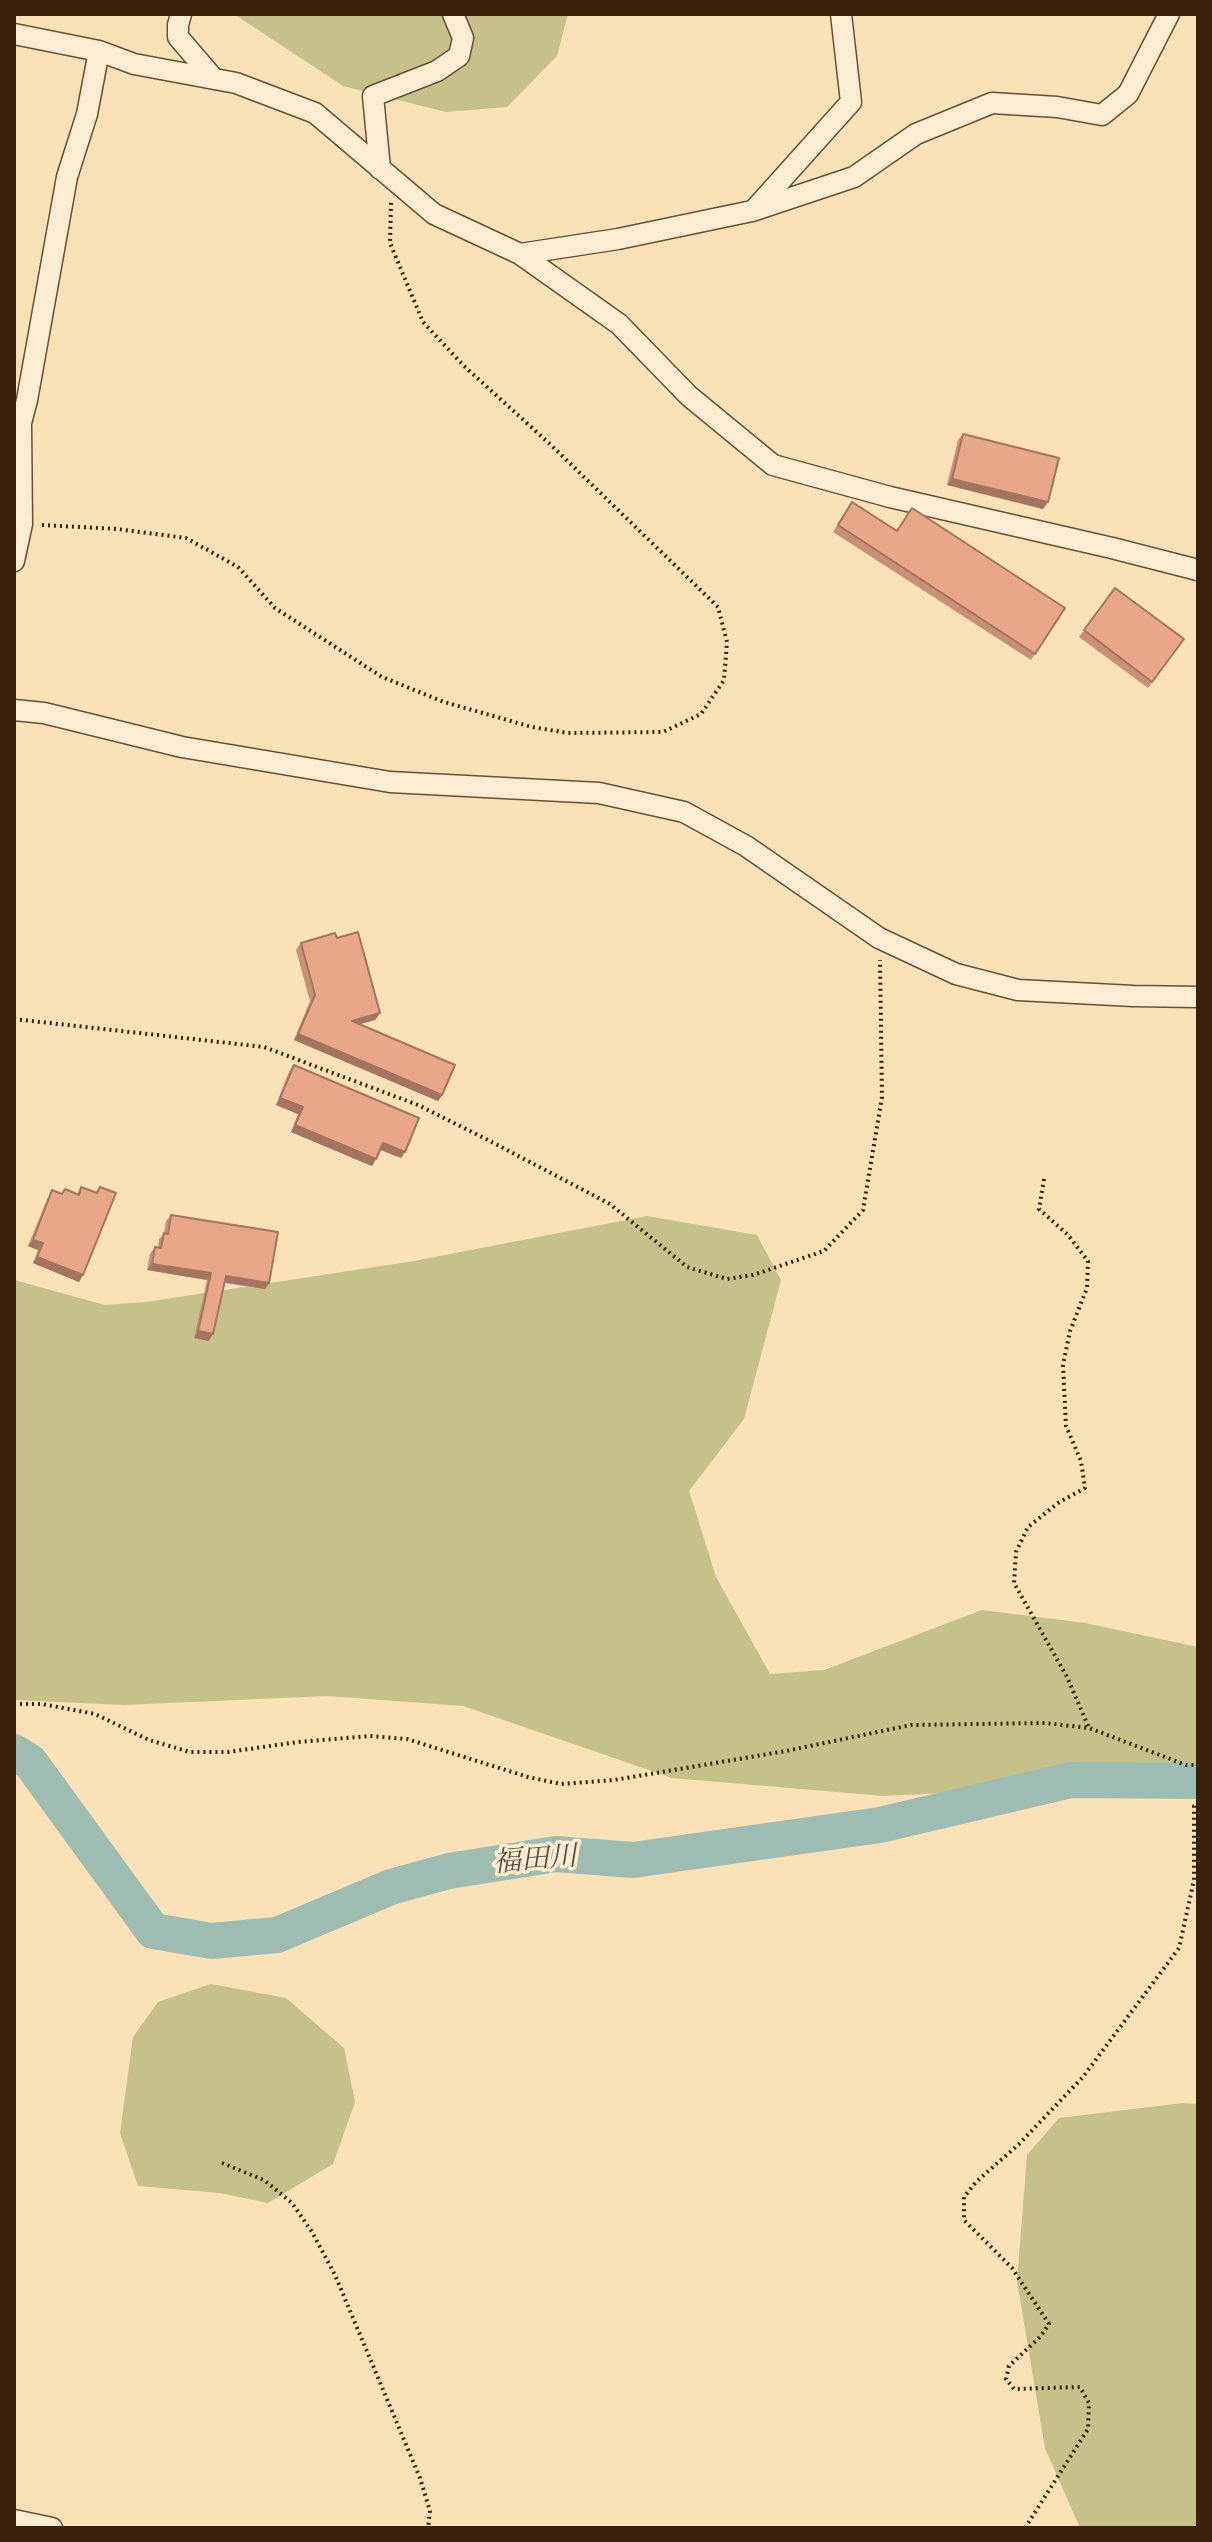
<!DOCTYPE html>
<meta charset="utf-8">
<style>
body{margin:0}
#map{position:relative;width:1212px;height:2542px;overflow:hidden;background:#fae1b8;font-family:"IM FELL French Canon",serif}
canvas{display:block}
.frame{position:absolute;inset:0;border:16px solid #382009;pointer-events:none}
</style>
<div id="map">
<canvas width="1212" height="2542"></canvas>
<div class="frame"></div>
</div>
<script>
const ctx = document.querySelector('canvas').getContext('2d');
ctx.lineJoin = 'round';
function fill(path, color) { ctx.fillStyle = color; ctx.fill(path, 'evenodd'); }
const toPath = rows => new Path2D(rows.map(r => 'M' + r).join(''));
function trace(path, color, width, dash) { ctx.strokeStyle = color; ctx.lineWidth = width; ctx.lineCap = dash ? 'butt' : 'round'; ctx.setLineDash(dash || []); ctx.stroke(path); }
function write(font, color, halo, rows, align = 'center') {
  ctx.font = font + ' "IM FELL French Canon","Noto Serif JP",serif'; ctx.lineWidth = 7; ctx.setLineDash([]); ctx.textBaseline = 'middle'; ctx.strokeStyle = halo; ctx.fillStyle = color; for (const [text, x, y, turn = 0] of rows) {
    ctx.save(); ctx.translate(x, y); ctx.rotate((+turn || 0) * Math.PI / 180); ctx.textAlign = isNaN(turn) ? turn : align; if (halo) ctx.strokeText(text, 0, 0); ctx.fillText(text, 0, 0); ctx.restore();
  }
}
const green = toPath([
 [234,14,568,14,557,56,507,107,446,112,343,86],
 [647,1216,757,1235,781,1280,744,1419,689,1491,716,1577,770,1674,824,1670,982,1610,1085,1623,1198,1647,1198,1793,1092,1786,883,1796,672,1778,463,1706,327,1696,124,1705,14,1700,14,1280,105,1305,146,1302,414,1261],
 [211,1984,286,1998,344,2048,355,2102,333,2164,268,2203,220,2193,138,2186,120,2133,133,2037,158,2002],
 [1183,2103,1198,2104,1198,2528,1080,2528,1045,2448,1017,2281,1027,2155,1059,2118]
]);
const river = toPath([
 [14,1752,30,1762,153,1931,212,1941,277,1935,391,1887,449,1871,556,1854,633,1860,880,1825,1071,1780,1198,1781]
]);
const path = toPath([
 [42,525,117,529,186,538,238,567,275,608,382,677,444,702,532,727,568,733,663,732,701,714,724,680,727,642,718,607,551,445,464,366,423,322,390,243,391,201],
 [14,1019,264,1047,418,1105,486,1139,610,1204,687,1267,727,1279,753,1275,824,1251,863,1210,882,1097,880,960],
 [1044,1179,1039,1209,1068,1235,1088,1261,1087,1288,1070,1331,1063,1365,1066,1426,1081,1461,1085,1488,1058,1503,1028,1527,1016,1552,1014,1583,1067,1677,1089,1728],
 [14,1704,42,1704,95,1714,149,1740,190,1752,228,1752,298,1742,370,1736,407,1739,528,1777,561,1784,614,1780,786,1751,911,1725,1045,1723,1089,1728,1186,1765,1198,1765],
 [222,2163,264,2180,292,2203,312,2232,335,2275,420,2478,430,2511,428,2528],
 [1025,2528,1088,2429,1089,2403,1080,2387,1014,2389,1006,2379,1009,2366,1040,2337,1049,2324,1012,2268,964,2220,964,2197,976,2182,1019,2144,1083,2077,1179,1948,1194,1880,1194,1806,1198,1804]
]);
const minor = toPath([
 [181,14,178,25,178,37,214,79],
 [14,34,99,51,134,64,236,83,315,113,434,214,520,254,619,324,689,396,773,465,890,497,1112,548,1198,570],
 [380,169,373,96,437,71,459,56,463,38,453,14],
 [755,209,851,102,841,14],
 [520,254,618,239,752,211,854,177,916,134,992,103,1057,107,1102,115,1128,94,1169,14],
 [14,561,22,524,21,423,27,400,67,177,87,114,99,51],
 [14,710,44,713,182,747,390,782,599,793,684,812,746,846,879,938,956,974,1018,990,1133,996,1198,997],
 [14,2520,52,2528]
]);
const wall = toPath([
 [963,434,1048,502,1043,509,947,485,958,440],
 [852,502,897,531,1065,608,1031,660,833,532],
 [1115,588,1184,639,1148,688,1079,637],
 [337,938,380,1013,375,1020,359,1024,442,1095,438,1101,294,1040,310,1001,296,950,301,943],
 [294,1065,401,1158,380,1150,372,1166,291,1132,298,1114,276,1105,289,1072],
 [81,1187,95,1193,100,1187,83,1275,79,1282,33,1263,38,1250,28,1246,48,1197,52,1190,61,1194,65,1189,77,1194],
 [171,1215,269,1283,265,1289,225,1283,209,1341,194,1338,207,1280,147,1270,150,1254,155,1247,158,1248,159,1239,164,1233,166,1221]
]);
const shadedWall = toPath([
 [952,479,1048,502,1043,509,947,485],
 [380,1013,375,1020,347,1028,352,1021],
 [298,1034,442,1095,438,1101,294,1040],
 [280,1098,303,1107,298,1114,276,1105],
 [295,1125,376,1159,372,1166,291,1132],
 [383,1143,405,1152,401,1158,379,1149],
 [33,1240,43,1243,38,1250,28,1246],
 [37,1257,83,1275,79,1282,33,1263],
 [152,1264,211,1273,207,1280,147,1270],
 [226,1276,269,1283,265,1289,222,1282],
 [198,1331,213,1334,209,1341,194,1338]
]);
const building = toPath([
 [963,434,1059,458,1048,502,952,479,963,434],
 [852,502,897,531,912,508,1065,608,1035,654,838,525,852,502],
 [1115,588,1184,639,1152,682,1084,630,1115,588],
 [358,932,380,1013,352,1021,455,1065,442,1095,298,1034,315,995,301,943,335,933,337,938,358,932],
 [294,1065,419,1118,405,1152,383,1143,376,1159,295,1125,303,1107,280,1098,294,1065],
 [81,1187,97,1193,100,1187,116,1193,83,1275,37,1257,43,1243,33,1240,52,1190,62,1194,65,1189,79,1195,81,1187],
 [171,1215,278,1232,269,1283,226,1276,213,1334,198,1331,211,1273,152,1264,155,1247,161,1248,164,1233,168,1234,171,1215]
]);
const waterNames = [
 ["福田川",535,1861,-5]
];
fill(green, '#c5c18a');
trace(river, '#9ebdb2', 36);
trace(minor, '#685035', 23);
trace(path, '#382009', 4, [2, 4]);
trace(minor, '#fcecd1', 20);
fill(wall, '#c89076');
fill(shadedWall, '#a37560');
fill(building, '#e9a789');
trace(building, '#a37560', 2);
write('italic 28px', '#574f3c', '#fcecd1', waterNames);
</script>
